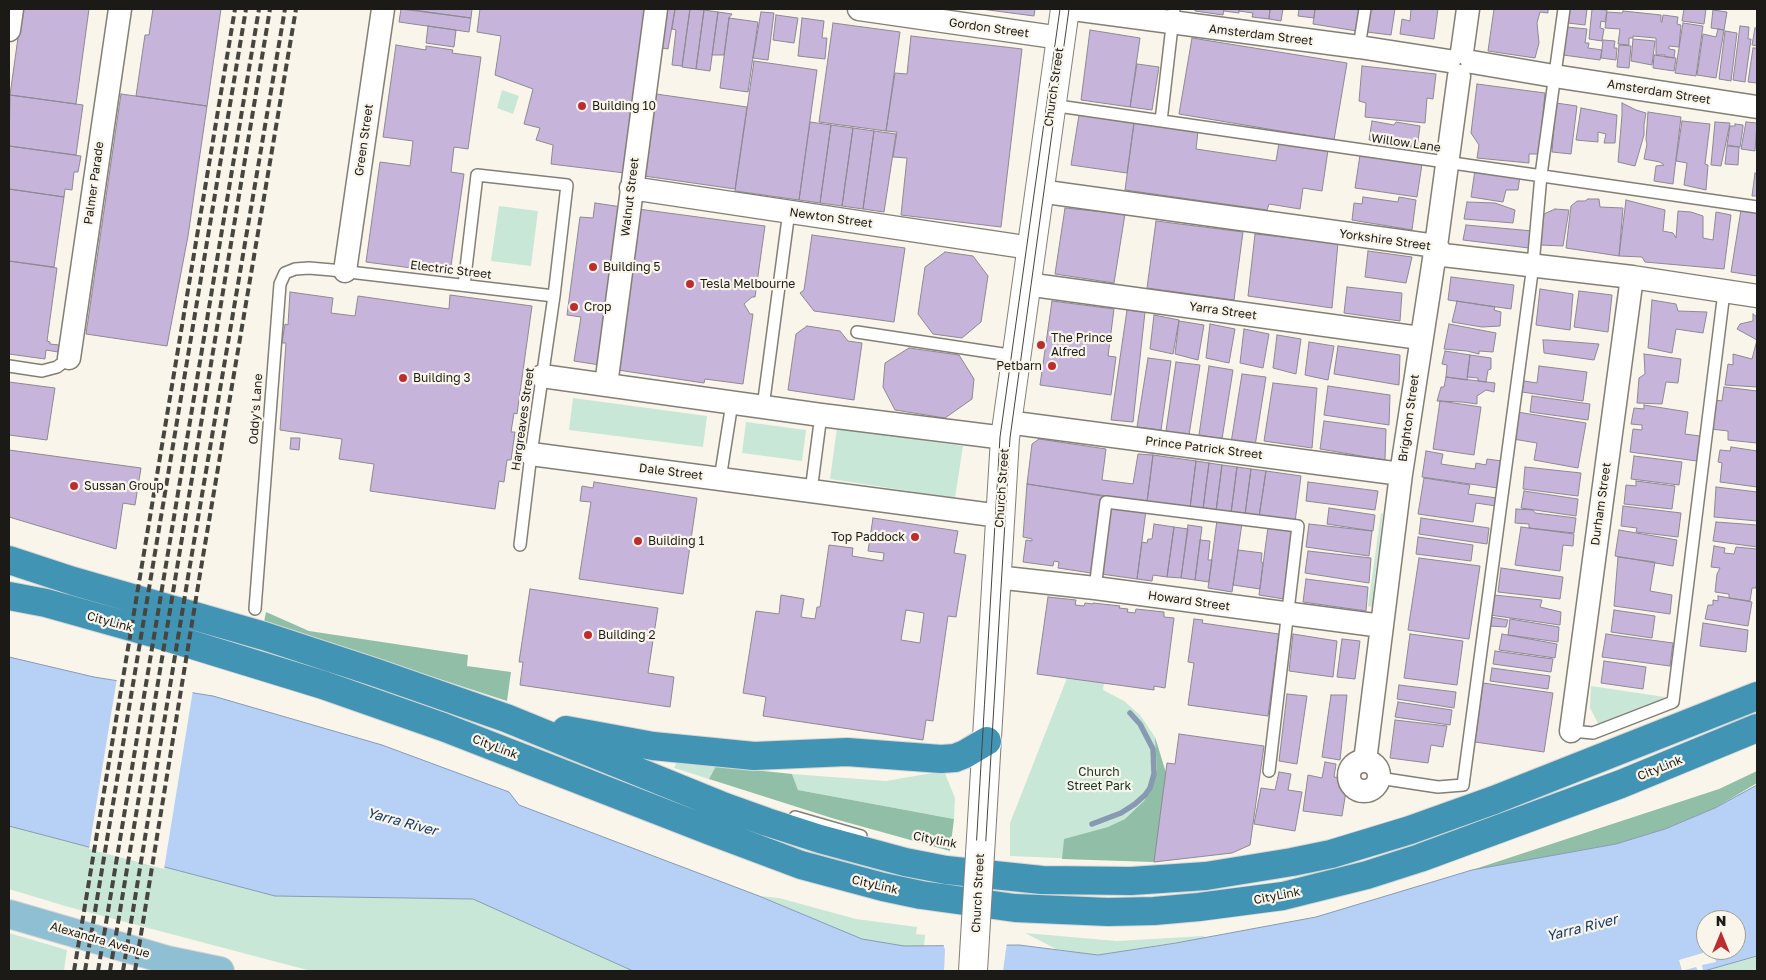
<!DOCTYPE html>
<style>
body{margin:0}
#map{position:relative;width:1766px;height:980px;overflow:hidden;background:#f9f5ea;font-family:"Golos Text",sans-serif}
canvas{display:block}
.frame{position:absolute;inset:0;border:10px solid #1b1a16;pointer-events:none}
.north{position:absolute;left:1696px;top:910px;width:50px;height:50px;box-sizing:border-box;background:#f9f5ea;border:1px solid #a09d95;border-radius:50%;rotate:0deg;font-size:14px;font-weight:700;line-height:20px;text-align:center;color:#1b1a16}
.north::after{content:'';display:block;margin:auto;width:18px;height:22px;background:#bc2d2f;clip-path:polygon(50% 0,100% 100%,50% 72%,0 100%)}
</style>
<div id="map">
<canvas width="1766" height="980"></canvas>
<div class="frame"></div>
<div class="north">N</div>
</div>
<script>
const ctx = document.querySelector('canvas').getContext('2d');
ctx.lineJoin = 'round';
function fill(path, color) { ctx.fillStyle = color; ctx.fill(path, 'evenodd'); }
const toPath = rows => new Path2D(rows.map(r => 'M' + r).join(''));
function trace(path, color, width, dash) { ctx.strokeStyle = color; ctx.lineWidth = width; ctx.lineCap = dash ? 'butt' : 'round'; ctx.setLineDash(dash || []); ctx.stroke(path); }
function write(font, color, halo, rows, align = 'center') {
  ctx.font = font + ' "Golos Text",sans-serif'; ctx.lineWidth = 4.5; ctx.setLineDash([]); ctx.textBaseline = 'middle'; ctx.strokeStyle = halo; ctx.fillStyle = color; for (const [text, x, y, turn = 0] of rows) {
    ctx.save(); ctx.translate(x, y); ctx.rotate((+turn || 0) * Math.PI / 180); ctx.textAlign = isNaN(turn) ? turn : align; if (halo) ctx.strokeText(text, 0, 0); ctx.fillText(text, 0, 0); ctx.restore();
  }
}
const green = toPath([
 [502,90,519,96,513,114,497,108],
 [499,206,538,211,531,266,491,261],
 [573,398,707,416,703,447,569,430],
 [746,422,806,430,802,461,742,453],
 [837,428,963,446,955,498,830,479],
 [1381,513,1383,514,1374,586,1378,590,1374,607,1368,606],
 [1067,678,1104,683,1103,690,1124,701,1140,715,1155,737,1166,773,1154,862,1010,856,1010,823],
 [1591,686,1665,697,1659,705,1599,725,1590,708],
 [677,761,716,766,709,779,674,768],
 [944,771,955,798,954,819,798,790,792,774,886,781],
 [9,826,275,896,473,899,633,971,311,971,65,906,9,889],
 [760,896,779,898,856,919,917,927,916,934,925,935,924,946,904,946,862,939],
 [9,933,67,950,64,971,9,971],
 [1025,933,1117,941,1204,936,1204,938,1098,955,1056,949],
 [1757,956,1757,971,1704,971,1755,957]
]);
const forest = toPath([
 [266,612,309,631,468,655,467,666,511,672,507,701,264,622],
 [1155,737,1166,773,1154,862,1062,859,1064,839,1108,827,1125,819,1144,801,1153,785,1157,770],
 [716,766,792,774,798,790,954,819,950,851,835,819,709,779],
 [1757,771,1757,783,1715,808,1665,829,1616,844,1472,870,1719,789]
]);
const water = toPath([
 [9,657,94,677,213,696,382,745,509,792,519,805,759,896,862,939,904,946,1019,945,1098,955,1176,943,1316,917,1472,870,1616,844,1665,829,1715,808,1757,785,1757,956,1704,971,633,971,473,899,275,896,9,826,9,657],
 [1706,920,1736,920,1736,950,1706,950,1706,920]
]);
const pier = toPath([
 [117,678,193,690,164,869,89,849],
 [1007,942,1003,971,944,971,945,950,943,943],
 [1713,950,1716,962,1702,965,1703,971,1698,971,1696,967,1682,971,1679,960]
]);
const stream = toPath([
 [1092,824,1121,813,1135,804,1145,795,1150,788,1154,774,1153,749,1140,724,1130,713]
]);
const building = toPath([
 [22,9,89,9,76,104,10,95,22,9],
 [153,9,221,9,207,106,136,96,145,35,149,35,153,9],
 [401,9,471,18,469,32,399,22,401,9],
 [406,9,472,9,471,18,406,9],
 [480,9,649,9,625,173,551,164,553,145,536,140,540,128,524,124,533,89,495,75,501,36,477,32,480,9],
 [661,9,675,9,668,49,655,47,661,9],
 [675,9,690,9,682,66,672,65,676,30,672,29,675,9],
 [690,9,704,10,696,69,682,67,690,9],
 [981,9,1035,9,1034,16,981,9],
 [1195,9,1224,9,1223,15,1195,11,1195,9],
 [1224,9,1239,9,1239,13,1224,11,1224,9],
 [1239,9,1270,9,1269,19,1252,17,1253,13,1239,11,1239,9],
 [1270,9,1283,9,1281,21,1269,19,1270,9],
 [1299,9,1315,9,1314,18,1298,16,1299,9],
 [1315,9,1360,9,1357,31,1313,24,1315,9],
 [1370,9,1395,9,1391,35,1367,32,1370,9],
 [1411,9,1438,9,1434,39,1400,34,1402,19,1410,21,1411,9],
 [1494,9,1548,9,1548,13,1540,12,1537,23,1539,43,1535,58,1488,51,1494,9],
 [1570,9,1587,9,1585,25,1568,23,1570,9],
 [1592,9,1607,10,1605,22,1601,21,1600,28,1604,29,1602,41,1589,39,1592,9],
 [1684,9,1706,9,1704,24,1682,21,1684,9],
 [704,10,718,12,710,71,696,69,704,10],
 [1713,10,1727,12,1724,30,1711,28,1713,10],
 [1623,11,1661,15,1661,22,1662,22,1663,15,1678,17,1677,24,1681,25,1679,47,1669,46,1669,49,1675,50,1674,58,1665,57,1665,55,1656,55,1656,38,1633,36,1633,38,1629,38,1629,45,1618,44,1620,29,1605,28,1607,12,1622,13,1623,11],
 [718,12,732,14,729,18,724,55,712,55,718,12],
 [761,12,774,13,768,60,753,58,761,12],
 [776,15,798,18,794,43,773,40,776,15],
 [729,18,758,22,748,92,720,88,729,18],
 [802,18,824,21,822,38,827,38,825,59,798,56,802,18],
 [833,23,900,32,886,131,819,122,833,23],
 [1683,23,1703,26,1696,76,1675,73,1683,23],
 [428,26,456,30,454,47,426,43,428,26],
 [1740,26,1749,27,1748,39,1751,39,1745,82,1733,80,1740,26],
 [1567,27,1587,29,1585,43,1589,43,1588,48,1602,50,1600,60,1563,55,1567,27],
 [1755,28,1757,28,1757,46,1752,45,1755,28],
 [1718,29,1724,30,1716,78,1697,75,1703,34,1716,37,1718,29],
 [1090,30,1140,38,1130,107,1081,100,1090,30],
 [1725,31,1737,33,1731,81,1719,79,1725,31],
 [911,36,1022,49,1001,227,901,215,907,158,893,157,897,132,886,131,895,73,907,74,911,36],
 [1192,38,1347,63,1334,140,1179,114,1192,38],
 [1633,39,1655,41,1652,65,1631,61,1633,39],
 [1603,40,1615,41,1614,48,1617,48,1616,60,1601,58,1603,40],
 [396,45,426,50,426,46,453,50,452,53,481,57,468,149,454,147,451,172,464,174,450,273,366,262,380,162,410,166,413,141,383,137,396,45],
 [1619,45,1631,46,1629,68,1617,67,1619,45],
 [1753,48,1757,48,1757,83,1748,82,1753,48],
 [1654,55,1676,58,1674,71,1653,68,1654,55],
 [754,61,817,70,799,200,735,191,754,61],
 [1137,64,1159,67,1152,110,1130,107,1137,64],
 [1362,66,1436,74,1433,99,1427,98,1425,123,1365,117,1366,103,1359,101,1362,66],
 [1477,84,1545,93,1539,154,1529,154,1529,163,1477,158,1479,145,1471,133,1477,84],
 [121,94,207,106,188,236,167,346,86,334,121,94],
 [656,94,747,107,735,189,644,176,656,94],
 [10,95,83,105,76,155,9,146,10,95],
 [1556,103,1577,106,1571,154,1552,152,1556,103],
 [1622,103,1636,110,1646,113,1644,125,1644,135,1635,166,1618,162,1622,115,1622,103],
 [1581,108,1617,115,1615,143,1604,143,1606,134,1598,132,1598,142,1576,140,1581,108],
 [1648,112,1681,117,1673,184,1654,181,1656,166,1664,165,1660,162,1644,159,1647,144,1646,140,1648,112],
 [1079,115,1134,123,1127,173,1071,165,1079,115],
 [1372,121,1394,125,1396,122,1420,126,1417,148,1369,140,1372,121],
 [1682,121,1710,124,1705,164,1708,165,1706,190,1684,185,1687,163,1676,161,1682,121],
 [810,122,831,125,820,203,799,200,810,122],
 [1715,122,1730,123,1721,166,1711,165,1715,122],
 [1746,122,1757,123,1755,151,1741,149,1746,122],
 [1134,123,1198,131,1196,149,1276,161,1279,143,1328,150,1322,191,1303,188,1300,209,1269,204,1267,210,1125,190,1134,123],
 [1735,124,1743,125,1743,127,1740,147,1727,145,1730,126,1735,126,1735,124],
 [831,125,853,128,842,206,820,203,831,125],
 [853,128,874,131,863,209,842,206,853,128],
 [874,131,896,134,884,212,863,209,874,131],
 [9,146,81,156,78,172,74,172,72,190,65,189,64,197,9,189,9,146],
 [1727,146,1739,147,1738,165,1725,164,1727,146],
 [1360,155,1422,164,1417,197,1355,188,1360,155],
 [1475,170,1520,176,1518,190,1506,190,1503,202,1471,197,1475,170],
 [1755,173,1757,174,1757,196,1752,196,1755,173],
 [9,189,64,197,54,267,9,261,9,189],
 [1363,197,1398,202,1399,197,1416,200,1412,230,1352,220,1354,203,1362,204,1363,197],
 [1588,199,1599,199,1600,207,1623,208,1619,256,1566,248,1571,206,1577,201,1585,201,1588,199],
 [1626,200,1665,210,1663,231,1673,233,1676,238,1678,211,1691,212,1703,216,1703,238,1713,240,1716,212,1731,215,1724,269,1645,262,1642,257,1619,256,1626,200],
 [1467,202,1495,203,1515,210,1513,223,1464,219,1467,202],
 [595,203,622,207,600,365,574,361,581,317,567,315,580,217,593,218,595,203],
 [1065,208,1125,214,1114,283,1055,274,1065,208],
 [638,209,765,226,755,297,752,297,744,304,750,314,753,314,743,384,705,379,704,383,611,369,638,209],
 [1555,209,1569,210,1563,246,1540,245,1544,214,1555,209],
 [1741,210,1757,213,1757,276,1731,272,1741,210],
 [1156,221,1243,232,1234,300,1147,288,1156,221],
 [1466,225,1533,231,1529,248,1463,240,1466,225],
 [1255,234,1338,243,1332,308,1248,296,1255,234],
 [812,235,905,248,894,322,814,311,800,293,804,290,812,235],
 [1368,251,1412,257,1406,283,1365,277,1368,251],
 [945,252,973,256,988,276,981,322,962,338,933,334,918,314,925,267,945,252],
 [9,261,57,268,47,341,50,342,50,344,59,345,58,352,46,350,45,359,9,354,9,261],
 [1451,277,1514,285,1511,309,1448,300,1451,277],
 [1347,287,1402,293,1400,321,1344,313,1347,287],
 [1540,289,1573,294,1570,330,1536,325,1540,289],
 [1579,291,1612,295,1608,332,1574,327,1579,291],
 [290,292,333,298,331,313,355,316,358,296,449,309,450,295,532,306,517,414,514,413,511,432,515,432,511,460,507,460,504,482,499,481,495,509,370,491,374,464,339,459,342,439,280,430,286,343,282,343,285,324,288,325,290,292],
 [1652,300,1676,304,1678,311,1707,312,1703,333,1676,329,1672,353,1648,348,1652,300],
 [1052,301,1114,309,1108,356,1116,357,1111,395,1040,385,1052,301],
 [1457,301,1495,307,1494,310,1501,312,1500,326,1482,327,1452,322,1457,301],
 [1127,310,1145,312,1133,422,1111,420,1127,310],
 [1753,314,1757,317,1757,387,1725,385,1728,364,1733,365,1733,354,1752,359,1757,340,1737,329,1740,324,1753,321,1753,314],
 [1154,315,1179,320,1173,354,1150,349,1154,315],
 [1179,321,1204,325,1198,360,1175,354,1179,321],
 [1210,324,1235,329,1229,363,1206,358,1210,324],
 [1449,324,1496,333,1493,352,1479,351,1479,354,1467,351,1444,349,1449,324],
 [807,326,840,331,848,341,862,343,854,400,788,390,796,334,807,326],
 [1244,329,1269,334,1263,368,1240,363,1244,329],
 [1277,335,1301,339,1296,374,1273,368,1277,335],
 [1543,340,1548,340,1599,344,1594,360,1544,353,1543,340],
 [1309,342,1334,346,1328,380,1305,375,1309,342],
 [1338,346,1400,355,1399,385,1334,374,1338,346],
 [909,348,959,355,974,379,972,399,945,418,895,410,883,387,885,363,909,348],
 [1445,351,1470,355,1467,380,1446,377,1447,365,1442,364,1445,351],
 [1644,354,1681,359,1678,383,1666,382,1662,404,1637,403,1639,378,1645,374,1644,354],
 [1470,355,1491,358,1491,369,1488,370,1486,382,1478,381,1478,378,1467,377,1470,355],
 [1148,358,1171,361,1161,430,1137,427,1148,358],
 [1176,362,1200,365,1189,435,1166,431,1176,362],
 [1209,366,1233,370,1222,439,1199,435,1209,366],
 [1539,366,1587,372,1583,401,1522,392,1524,381,1537,383,1539,366],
 [1242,374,1266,377,1255,446,1231,443,1242,374],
 [1446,377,1495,383,1494,392,1486,390,1477,396,1477,404,1462,402,1437,401,1441,387,1444,387,1446,377],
 [9,382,55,388,47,440,9,435,9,382],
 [1273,383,1317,388,1312,448,1264,441,1273,383],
 [1328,386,1390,395,1389,425,1324,415,1328,386],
 [1724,387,1757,391,1757,443,1728,440,1728,431,1711,429,1715,400,1722,401,1724,387],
 [1532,396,1590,404,1588,420,1530,412,1532,396],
 [1440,401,1481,407,1474,455,1433,449,1440,401],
 [1644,405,1688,412,1685,434,1700,436,1697,461,1630,452,1633,429,1642,430,1642,425,1631,424,1634,408,1644,409,1644,405],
 [1517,412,1586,423,1578,468,1534,460,1537,443,1513,439,1517,412],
 [1324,421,1386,429,1385,460,1320,449,1324,421],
 [291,438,300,438,299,450,290,449,291,438],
 [1039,439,1106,449,1102,480,1133,484,1138,454,1153,455,1147,502,1027,484,1032,444,1039,439],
 [1731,447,1757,451,1757,487,1720,482,1722,463,1718,462,1720,450,1730,451,1731,447],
 [9,450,141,468,135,505,123,503,116,549,9,517,9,450],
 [1426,451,1443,454,1441,464,1475,469,1476,463,1486,465,1487,459,1502,461,1498,488,1422,477,1426,451],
 [1153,455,1196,461,1190,508,1147,502,1153,455],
 [1634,456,1682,462,1679,485,1631,479,1634,456],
 [1196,461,1209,463,1203,509,1190,508,1196,461],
 [1209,463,1222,465,1216,511,1203,509,1209,463],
 [1222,465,1237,467,1231,513,1216,511,1222,465],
 [1237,467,1251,469,1245,515,1231,513,1237,467],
 [1525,467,1581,473,1578,496,1523,489,1525,467],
 [1251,469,1266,471,1259,517,1245,515,1251,469],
 [1266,471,1301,476,1295,522,1259,517,1266,471],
 [1424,478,1470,485,1468,494,1497,498,1496,506,1476,503,1473,522,1418,514,1424,478],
 [1636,481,1675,486,1672,509,1624,504,1626,485,1636,486,1636,481],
 [594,482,697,498,683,594,579,579,591,502,580,501,582,486,593,488,594,482],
 [1308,482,1378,491,1375,510,1306,501,1308,482],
 [1027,484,1102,496,1091,573,1058,568,1059,562,1054,561,1053,566,1023,562,1026,540,1032,541,1032,539,1023,537,1027,484],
 [1716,487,1757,492,1757,521,1714,517,1716,487],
 [1524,491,1578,499,1576,516,1521,508,1524,491],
 [1110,505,1146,510,1137,579,1101,574,1110,505],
 [1623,506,1681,513,1678,537,1636,532,1637,528,1621,526,1623,506],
 [1329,508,1375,515,1373,531,1327,524,1329,508],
 [1516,509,1533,510,1535,513,1576,518,1574,533,1529,528,1529,524,1515,523,1516,509],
 [873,518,958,531,954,553,966,555,956,617,948,616,933,721,926,720,923,740,763,716,766,697,743,693,756,611,779,614,781,595,804,599,801,617,815,619,817,607,820,607,829,545,853,548,852,556,883,561,884,553,868,551,873,518],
 [906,610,924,613,920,643,901,640,906,610],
 [1421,518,1489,528,1487,544,1419,534,1421,518],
 [1217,520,1242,523,1232,592,1208,588,1217,520],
 [1716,522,1757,525,1757,547,1713,541,1716,522],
 [1154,524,1174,527,1167,577,1153,575,1152,581,1137,579,1142,542,1147,543,1148,539,1152,539,1154,524],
 [1309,524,1372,531,1369,556,1306,547,1309,524],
 [1188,525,1202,527,1195,580,1181,578,1188,525],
 [1174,527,1188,529,1181,578,1167,577,1174,527],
 [1268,527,1294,530,1284,599,1259,595,1268,527],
 [1521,527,1574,534,1573,546,1563,545,1560,571,1515,565,1521,527],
 [1619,530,1677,540,1673,566,1615,556,1619,530],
 [1418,537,1473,545,1471,561,1416,554,1418,537],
 [1200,540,1210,541,1208,560,1212,560,1209,582,1195,580,1200,540],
 [1714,546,1725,548,1724,553,1734,554,1736,547,1757,549,1757,581,1756,588,1752,588,1750,601,1729,598,1729,594,1715,592,1717,574,1720,568,1711,567,1714,546],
 [1238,550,1262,553,1261,562,1263,563,1260,589,1233,585,1238,550],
 [1308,551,1371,558,1369,583,1305,573,1308,551],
 [1618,557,1655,562,1650,591,1672,595,1670,614,1614,606,1618,557],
 [1419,558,1480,566,1469,639,1408,630,1419,558],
 [1501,568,1563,577,1560,599,1498,592,1501,568],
 [1306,579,1368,587,1366,611,1303,602,1306,579],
 [530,589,658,608,648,673,674,677,670,707,520,685,523,662,519,662,530,589],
 [1494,595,1542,600,1540,607,1561,612,1560,625,1490,615,1494,595],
 [1718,596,1752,602,1748,626,1705,619,1708,605,1713,605,1713,600,1718,601,1718,596],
 [1048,597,1076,600,1075,605,1084,606,1085,603,1093,604,1093,603,1120,606,1119,608,1128,609,1127,612,1135,613,1136,609,1164,612,1164,617,1174,618,1165,688,1154,686,1154,690,1037,674,1048,597],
 [1614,610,1655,616,1652,638,1611,632,1614,610],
 [1490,617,1508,620,1506,627,1489,626,1490,617],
 [1194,619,1203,620,1202,623,1279,634,1268,716,1188,705,1194,663,1188,662,1194,619],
 [1510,619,1559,627,1558,642,1508,635,1510,619],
 [1703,623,1748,630,1746,652,1700,646,1703,623],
 [1293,634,1337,641,1333,677,1289,671,1293,634],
 [1410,634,1463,641,1457,685,1404,678,1410,634],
 [1502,634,1557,644,1555,658,1499,650,1502,634],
 [1606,634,1673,643,1670,666,1602,657,1606,634],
 [1342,639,1360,641,1355,679,1337,677,1342,639],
 [1495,651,1553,659,1551,672,1493,664,1495,651],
 [1604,661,1646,667,1643,689,1601,683,1604,661],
 [1492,668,1550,676,1548,689,1490,681,1492,668],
 [1483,683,1553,693,1544,752,1475,742,1483,683],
 [1399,685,1456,692,1454,708,1397,699,1399,685],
 [1287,694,1307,696,1297,764,1279,761,1287,694],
 [1331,695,1347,695,1340,760,1322,757,1331,695],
 [1398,702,1452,710,1450,725,1395,717,1398,702],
 [1395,720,1447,726,1443,747,1431,745,1428,763,1390,758,1395,720],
 [1179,734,1264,746,1250,845,1232,853,1154,862,1167,763,1175,764,1179,734],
 [1325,762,1336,764,1334,777,1348,779,1342,816,1303,811,1308,775,1322,778,1325,762],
 [1279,772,1291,774,1288,790,1302,792,1295,831,1254,824,1261,788,1275,790,1279,772]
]);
const service = toPath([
 [1359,47,1365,9],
 [1051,105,1757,207],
 [1161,121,1174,9],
 [464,285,477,175,567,185,554,296,531,454,520,545],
 [857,332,1016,356],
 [9,366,42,371,57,367,69,358],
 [763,407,789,211],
 [720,479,732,403],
 [811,491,821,415],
 [1095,588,1106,502,1298,526,1269,771],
 [255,609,280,284,285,273,295,269,309,268,332,270,554,296],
 [1571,731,1593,733,1673,702,1724,292],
 [1379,778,1438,787,1463,785,1533,265,1541,175,1564,9],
 [795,817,861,836]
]);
const minor = toPath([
 [859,9,1061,38],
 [1073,9,1359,47,1449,61],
 [9,30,12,9],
 [1462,52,1468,9],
 [1472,62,1554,76,1757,107],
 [631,188,1031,248],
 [1039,191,1436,246,1443,255,1632,277,1757,296],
 [345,271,383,9],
 [1026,284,1420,338],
 [69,358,120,9],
 [542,376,821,415,1005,438],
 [606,385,656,9],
 [1007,422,1401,474],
 [531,454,1000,516],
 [996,577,1095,588,1382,626],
 [1571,731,1632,277],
 '1349 776a15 15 0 1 1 30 0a15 15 0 1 1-30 0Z',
 [1365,761,1401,474,1436,246,1459,76]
]);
const secondary = toPath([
 [980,854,1005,438,1065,9]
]);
const primary = toPath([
 [9,914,167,960,220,971]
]);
const motorway = toPath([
 [9,560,73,581,264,636,374,672,506,718,725,807,767,822,820,839,905,862,946,870,1042,880,1131,881,1206,876,1292,862,1331,854,1410,830,1494,800,1757,696],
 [9,596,46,603,160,635,323,685,443,727,713,832,801,865,883,887,921,895,1015,908,1108,912,1154,911,1199,907,1283,896,1367,875,1420,858,1621,784,1757,728],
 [566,730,653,746,754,756,847,752,941,759,955,758,965,754,987,741]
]);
const tram = toPath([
 [969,971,1000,437,1060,9],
 [978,971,1010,438,1069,9]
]);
const rail = toPath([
 [74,971,235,9],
 [85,971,246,9],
 [98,971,259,9],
 [110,971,270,9],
 [123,971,189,571,285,9],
 [135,971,200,574,296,9]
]);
const secondaryBridge = toPath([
 [973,971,980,854]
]);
const markers = [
 [582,106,5,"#bc2d2f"],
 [593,267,5,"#bc2d2f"],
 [690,284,5,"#bc2d2f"],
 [574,307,5,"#bc2d2f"],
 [1041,345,5,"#bc2d2f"],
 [1052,366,5,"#bc2d2f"],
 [403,378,5,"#bc2d2f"],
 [74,486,5,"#bc2d2f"],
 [915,537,5,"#bc2d2f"],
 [638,541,5,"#bc2d2f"],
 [588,635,5,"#bc2d2f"]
];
const streetNames = [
 ["Gordon Street",989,28,8],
 ["Amsterdam Street",1261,35,7],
 ["Church Street",1054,87,-82],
 ["Amsterdam Street",1659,92,9],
 ["Green Street",364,140,-82],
 ["Willow Lane",1406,143,8],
 ["Palmer Parade",94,183,-82],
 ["Walnut Street",630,197,-83],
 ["Newton Street",831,218,8],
 ["Yorkshire Street",1385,240,8],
 ["Electric Street",451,270,7],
 ["Yarra Street",1223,311,8],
 ["Oddy's Lane",256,409,-86],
 ["Brighton Street",1409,418,-82],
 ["Hargreaves Street",523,419,-82],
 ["Prince Patrick Street",1204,448,7],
 ["Dale Street",671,472,7],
 ["Church Street",1002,488,-86],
 ["Durham Street",1601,504,-82],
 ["Howard Street",1189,601,8],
 ["CityLink",110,622,15],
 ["CityLink",495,747,21],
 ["CityLink",1660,768,-22],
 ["Citylink",935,840,11],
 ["CityLink",875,885,13],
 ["Church Street",978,893,-87],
 ["CityLink",1277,896,-11],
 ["Alexandra Avenue",100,940,16]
];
const poiNames = [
 ["Building 10",592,106],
 ["Building 5",603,267],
 ["Tesla Melbourne",700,284],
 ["Crop",584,307],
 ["The Prince",1051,338],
 ["Alfred",1051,352],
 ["Petbarn",1042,366,"right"],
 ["Building 3",413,378],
 ["Sussan Group",84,486],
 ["Top Paddock",905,537,"right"],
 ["Building 1",648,541],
 ["Building 2",598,635]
];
const parkNames = [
 ["Church",1099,772],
 ["Street Park",1099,786]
];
const waterNames = [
 ["Yarra River",402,822,15],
 ["Yarra River",1582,928,-14]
];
fill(green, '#c9e7d7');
fill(forest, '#91bea7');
fill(water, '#b6d1f5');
trace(water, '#889ab2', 1);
fill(pier, '#f9f5ea');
trace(stream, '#889ab2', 5.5);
fill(building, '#c6b4db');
trace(building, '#8d8992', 1);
trace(service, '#827f75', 14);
trace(minor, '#827f75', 25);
trace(secondary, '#827f75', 30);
trace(primary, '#d6d6d5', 30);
trace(motorway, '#d6d6d5', 30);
trace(service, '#fff', 11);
trace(minor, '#fff', 22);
trace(secondary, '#fff', 28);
trace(primary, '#8ebfd2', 28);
trace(motorway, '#4294b4', 28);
trace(tram, '#46453f', 1);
trace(rail, '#46453f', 4, [8, 4]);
trace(secondaryBridge, '#827f75', 30, []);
trace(secondaryBridge, '#fff', 28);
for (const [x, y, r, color] of markers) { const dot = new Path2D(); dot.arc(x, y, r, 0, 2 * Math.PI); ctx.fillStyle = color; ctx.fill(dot); trace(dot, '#f9f5ea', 2); }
write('12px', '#1b1a16', '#f9f5ea', streetNames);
write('12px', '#1b1a16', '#f9f5ea', poiNames, 'left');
write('12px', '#0d3323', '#f9f5ea', parkNames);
write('italic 14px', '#163a67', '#f9f5ea', waterNames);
</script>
